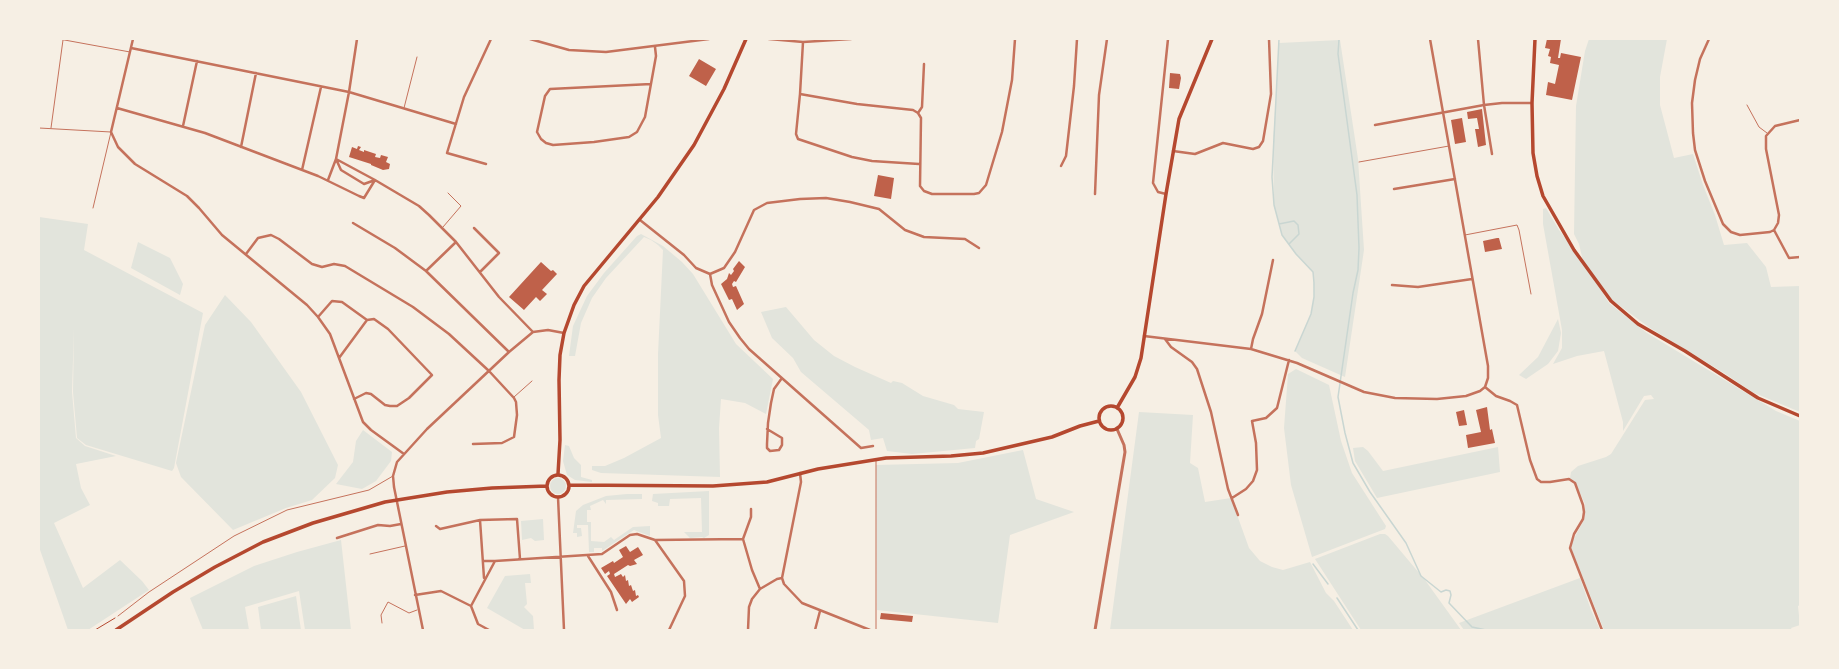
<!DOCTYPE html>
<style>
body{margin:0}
#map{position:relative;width:1839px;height:669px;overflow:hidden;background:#f6efe4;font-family:Karla,sans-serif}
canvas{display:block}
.frame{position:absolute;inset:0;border:40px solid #f6efe4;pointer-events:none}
</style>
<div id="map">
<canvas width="1839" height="669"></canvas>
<div class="frame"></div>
</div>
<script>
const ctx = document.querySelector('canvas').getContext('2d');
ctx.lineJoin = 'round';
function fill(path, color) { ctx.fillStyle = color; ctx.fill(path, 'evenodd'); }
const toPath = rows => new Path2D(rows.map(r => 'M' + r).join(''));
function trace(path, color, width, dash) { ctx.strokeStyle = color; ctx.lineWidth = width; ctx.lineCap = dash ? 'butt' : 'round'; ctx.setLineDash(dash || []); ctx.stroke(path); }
const green = toPath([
 [1589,39,1667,39,1660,77,1660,105,1674,158,1693,154,1703,185,1715,215,1724,245,1747,243,1766,267,1771,287,1800,286,1800,412,1752,392,1724,373,1650,328,1612,300,1587,268,1609,303,1647,333,1776,411,1800,421,1800,605,1798,606,1800,625,1791,628,1792,630,1604,630,1571,548,1572,542,1584,520,1585,510,1585,504,1575,482,1570,478,1571,472,1578,466,1606,457,1611,454,1645,400,1654,399,1651,395,1644,396,1623,431,1623,422,1604,351,1577,356,1553,364,1562,348,1562,330,1543,224,1543,209,1546,208,1559,230,1583,261,1579,244,1574,234,1576,106,1585,51],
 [1340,40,1358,159,1364,250,1345,377,1302,358,1295,351,1311,314,1314,297,1313,272,1296,254,1282,235,1274,205,1273,145,1279,43],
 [39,217,88,224,84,250,203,313,174,468,172,471,86,445,77,438,73,392,74,328,72,392,76,438,85,446,116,456,76,464,81,488,90,505,54,523,83,588,120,560,142,581,149,590,88,630,68,630,39,547],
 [641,234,663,246,682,262,693,274,736,344,773,379,766,414,745,403,721,399,719,428,720,477,601,473,592,470,592,466,605,466,624,458,661,438,658,415,658,354,663,250,658,245,651,240,644,237,606,278,592,298,581,323,575,356,569,356,573,326,587,296,604,273,637,236],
 [138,242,170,258,183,284,180,295,131,268],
 [225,295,251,322,301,392,338,465,335,478,312,500,286,508,233,530,181,477,176,463,205,325],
 [786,307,814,340,834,356,855,367,891,383,893,381,902,383,923,396,954,405,958,409,984,412,979,439,976,441,975,448,912,454,887,451,883,438,871,440,869,430,801,372,793,358,772,338,761,312],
 [1558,319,1561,333,1558,351,1548,364,1526,379,1519,375,1538,357],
 [1296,369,1329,385,1341,441,1352,473,1386,526,1385,529,1312,557,1291,485,1284,428,1288,374],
 [1139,412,1193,415,1190,463,1198,468,1205,502,1231,498,1249,548,1260,561,1272,567,1283,570,1310,562,1326,593,1334,601,1353,630,1110,630],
 [363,430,392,452,391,461,376,481,362,489,336,484,353,462,356,441],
 [565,445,569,446,574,458,581,465,581,477,592,480,592,482,575,480,567,475,563,461],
 [1363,447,1368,451,1383,471,1498,447,1500,472,1377,498,1355,461,1353,448],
 [1023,450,1036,499,1074,512,1010,535,998,623,877,610,876,465,958,463],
 '550 486a8 8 0 1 1 16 0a8 8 0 1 1-16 0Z',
 [709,491,709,535,704,538,702,537,690,538,684,532,702,532,701,498,670,499,669,506,658,506,658,503,652,501,653,494],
 [627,494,642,494,642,499,606,500,606,504,603,500,590,506,591,510,587,510,587,522,591,522,591,541,604,542,611,537,614,540,633,527,650,526,650,536,634,530,602,551,602,548,594,548,594,552,589,552,588,525,577,525,577,528,581,528,582,536,577,537,577,533,573,533,576,511,583,505,606,496],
 [543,519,544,540,535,541,531,538,522,540,521,521],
 [1380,534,1385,534,1388,536,1425,580,1461,630,1361,630,1315,559],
 [341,540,351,630,305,630,299,591,245,607,249,630,203,630,190,598,254,566,297,552],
 [530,574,531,583,525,583,527,604,524,607,533,616,534,630,525,630,487,608,505,576],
 [1580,578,1591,610,1600,630,1464,630,1459,623],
 [296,596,301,630,261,630,258,607]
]);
const stream = toPath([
 [1279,39,1272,177,1274,205,1282,235,1296,254,1313,272,1314,283,1314,297,1311,314,1295,351],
 [1339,39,1338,54,1357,195,1359,248,1358,270,1353,293,1338,397,1345,433,1353,463,1370,492,1406,543,1421,576,1441,592,1446,590,1450,591,1451,595,1449,603,1472,627,1486,630],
 [1279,224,1294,221,1298,225,1299,234,1289,244],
 [1313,564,1328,584],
 [1337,598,1358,630]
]);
const building = toPath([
 [1547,39,1561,39,1558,58,1560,58,1561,53,1581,57,1572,100,1546,95,1548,82,1555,84,1559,65,1550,63,1551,57,1548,56,1550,49,1545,48],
 [699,59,716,69,706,86,689,76],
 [1170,73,1180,74,1181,78,1179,89,1169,88],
 [1482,109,1486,145,1478,147,1475,129,1479,129,1477,118,1468,119,1467,112],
 [1462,118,1466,142,1455,144,1451,120],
 [358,146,361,147,359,150,364,152,364,150,376,154,375,157,380,158,381,155,388,157,386,162,390,164,389,169,383,170,371,165,371,164,349,157,352,147,357,149],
 [878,175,894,178,891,199,874,196],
 [1497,238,1499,238,1502,249,1485,252,1483,241],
 [739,261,745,267,736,282,734,281,732,284,733,287,736,286,744,304,737,310,732,299,729,300,721,284,727,279,729,273,731,275,734,271,733,269],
 [541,262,551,271,553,270,557,274,542,290,547,294,540,301,536,297,524,310,509,297],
 [1487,407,1490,430,1492,429,1495,443,1468,448,1466,435,1481,432,1476,410],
 [1464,410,1467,425,1459,426,1456,412],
 [626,546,630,552,638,547,643,555,634,560,637,564,630,566,628,565,614,574,615,577,621,574,623,577,625,575,626,581,628,580,629,586,631,585,633,591,635,590,636,596,638,595,639,597,632,602,630,599,626,604,607,576,610,574,609,571,605,574,601,568,613,561,614,563,623,557,619,550],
 [881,613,913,616,912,622,880,619]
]);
const path = toPath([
 [95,630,115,618]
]);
const service = toPath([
 [59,39,130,52],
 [1747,105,1759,127,1767,133],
 [404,108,417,57],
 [39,128,111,132,93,208],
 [51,128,63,40],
 [1359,162,1449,146],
 [443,227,461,206,448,193],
 [1465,235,1517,225,1519,230,1531,294],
 [514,397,532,381],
 [370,554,405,546],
 [118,616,149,592,234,536,287,510,369,490,393,476],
 [382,623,381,615,388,602,409,613,417,610],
 [876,630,876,460]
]);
const minor = toPath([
 [133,39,111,132,118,147,135,164,187,196,199,208,222,235,307,305,318,317,330,334,363,422,371,430,404,454],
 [530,39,569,50,606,52,709,39],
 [769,39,803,42,851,39],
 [1478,39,1484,105,1492,154],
 [1709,39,1700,59,1695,80,1692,103,1693,133,1695,150,1705,181,1723,224,1731,232,1740,235,1770,232,1774,230,1778,223,1779,215,1766,149,1766,136,1775,126,1800,120],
 [803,42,800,94,857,104,913,110,918,113,921,118,920,186,924,191,932,194,974,194,979,193,986,185,1002,132,1012,80,1015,39],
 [131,48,349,92,456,124],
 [651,84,550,89,545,96,537,132,541,139,546,143,553,145,594,142,629,137,637,132,645,117,656,56,655,47],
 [800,94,796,134,798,139,852,157,872,161,919,164],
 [117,108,205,133,318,176,359,196,364,198,375,180],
 [918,113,922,107,924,64],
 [1375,125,1484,105,1502,103,1532,103],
 [183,126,197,61],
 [241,147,256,73],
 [1173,151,1195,154,1223,143,1253,149,1259,147,1263,141,1271,94,1269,39],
 [336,159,375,180,419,206,429,215,456,242,499,297,533,332],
 [336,159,341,170,364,184,375,180],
 [486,164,447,153,464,97,491,39],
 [1061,166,1066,156,1074,86,1077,39],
 [302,170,321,87],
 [328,180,336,159,349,92,357,39],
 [1394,189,1455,179],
 [1095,194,1099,95,1107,39],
 [1166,194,1158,192,1153,183,1168,39],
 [640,220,684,255,696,268,710,274,724,268,735,252,754,210,767,203,800,199,826,198,850,202,879,209,905,230,924,237,965,239,979,248],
 [353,223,395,248,426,271,509,352],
 [474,228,499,253,480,272],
 [1774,230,1789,258,1800,257],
 [246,254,258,238,271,235,279,239,312,264,322,267,334,264,345,266,413,307,449,334,489,371,514,398,516,402,517,415,514,437,502,443,473,444],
 [426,271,456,242],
 [710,274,712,285,729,322,740,338,749,349,861,448,873,446],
 [1392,285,1418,287,1472,279],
 [318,317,332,301,342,302,367,320,374,319,388,329,432,375,409,398,397,406,390,406,385,405,371,394,366,393,354,399],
 [1144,336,1251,349,1297,363,1364,392,1395,398,1437,399,1466,396,1480,391,1485,387,1488,378,1488,366,1430,39],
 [1165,339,1171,347,1192,362,1197,369,1211,412,1228,489,1238,515],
 [1251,349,1253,339,1262,314,1273,260],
 [339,358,367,320],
 [1485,387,1496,396,1510,401,1517,405,1530,460,1537,479,1541,482,1550,482,1569,479,1575,483,1583,505,1584,512,1583,519,1574,534,1570,548,1602,630],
 [767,429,782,438,782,445,779,450,770,451,767,448,767,444,768,423,771,403,774,389,782,378],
 [800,473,801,482,782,578,784,584,802,603,870,630],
 [558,497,564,630],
 [1232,498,1246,489,1253,481,1257,470,1256,443,1252,421,1266,418,1277,408,1289,360],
 [480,520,484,578],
 [436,526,440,529,480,520,517,519,520,559],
 [337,538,378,525,390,526,401,524],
 [743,539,751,517,751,509],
 [655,540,743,539,752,570,760,589],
 [588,556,611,592,617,610],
 [483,561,495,561],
 [415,595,441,591,471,606,478,624,489,630],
 [471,606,495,561,602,554,630,535,637,534,655,540,684,581,685,596,669,630],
 [423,630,394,487,393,476,397,462,427,429,509,352,533,332,548,330,564,333],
 [748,630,749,607,752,599,760,589,777,579,782,578],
 [815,630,820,611]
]);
const tertiary = toPath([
 [1095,630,1125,452,1124,445,1117,429]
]);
const secondary = toPath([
 [1535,39,1532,103,1533,153,1537,176,1543,196,1574,250,1611,301,1638,324,1685,351,1758,398,1800,416],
 [558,474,560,440,559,380,560,355,564,333,574,305,584,286,658,197,694,145,724,89,746,39]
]);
const primary = toPath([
 '1099 418a12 12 0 1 1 24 0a12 12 0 1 1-24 0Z',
 [1117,408,1135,377,1141,358,1166,194,1179,119,1212,39],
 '547 486a11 11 0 1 1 22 0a11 11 0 1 1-22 0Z',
 [570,485,713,486,767,482,818,469,886,458,951,456,983,453,1052,437,1080,426,1099,421],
 [116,630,173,592,215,567,263,542,313,523,385,502,447,492,492,488,547,486]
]);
fill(green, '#e2e4dc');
trace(stream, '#c9d6d2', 1.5);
fill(building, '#bf614a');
trace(path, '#b5482f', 1);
trace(service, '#c5725c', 1);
trace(minor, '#c5725c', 2.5);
trace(tertiary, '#c5725c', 3);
trace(secondary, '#b5482f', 3.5);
trace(primary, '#b5482f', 3.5);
</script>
